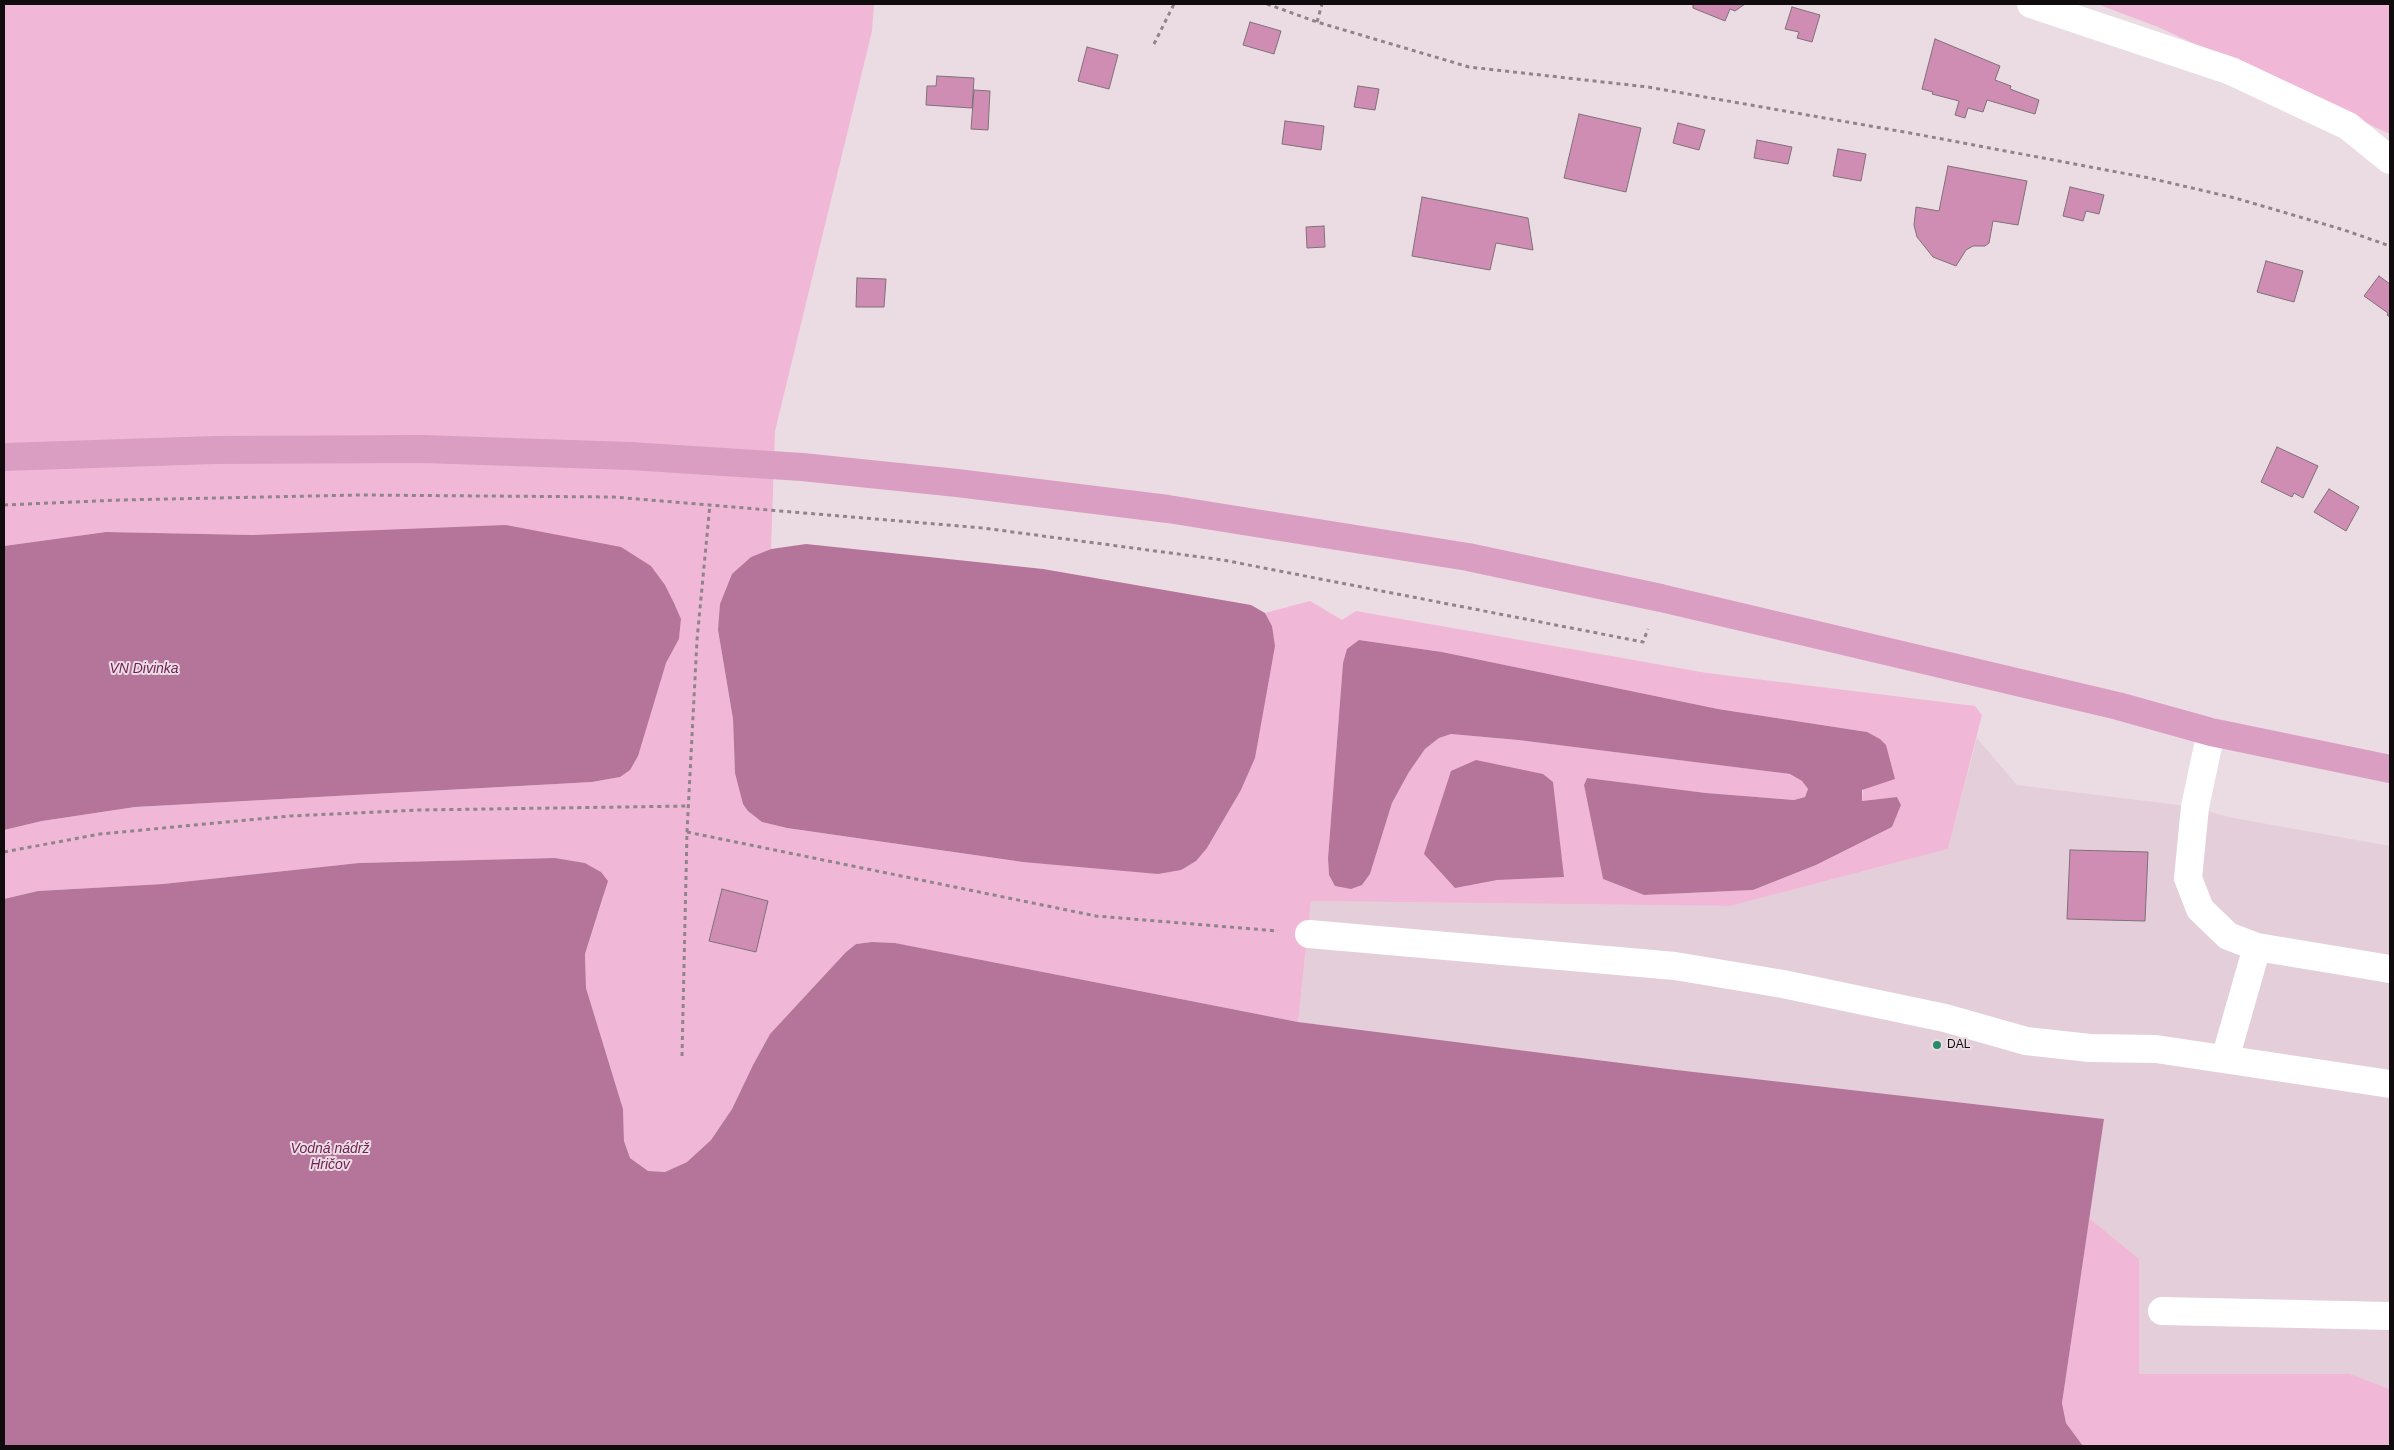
<!DOCTYPE html>
<meta charset="utf-8">
<style>
body{margin:0}
#map{position:relative;width:2394px;height:1450px;overflow:hidden;background:#ebdce3;font-family:Helvetica,sans-serif}
canvas{display:block}
.frame{position:absolute;inset:0;border:5px solid #100c0e;pointer-events:none}
</style>
<div id="map">
<canvas width="2394" height="1450"></canvas>
<div class="frame"></div>
</div>
<script>
const ctx = document.querySelector('canvas').getContext('2d');
ctx.lineJoin = 'round';
function fill(path, color) { ctx.fillStyle = color; ctx.fill(path, 'evenodd'); }
const toPath = rows => new Path2D(rows.map(r => 'M' + r).join(''));
function trace(path, color, width, dash) { ctx.strokeStyle = color; ctx.lineWidth = width; ctx.lineCap = dash ? 'butt' : 'round'; ctx.setLineDash(dash || []); ctx.stroke(path); }
function write(font, color, halo, rows, align = 'center') {
  ctx.font = font + ' Helvetica,sans-serif'; ctx.lineWidth = 4; ctx.setLineDash([]); ctx.textBaseline = 'middle'; ctx.strokeStyle = halo; ctx.fillStyle = color; for (const [text, x, y, turn = 0] of rows) {
    ctx.save(); ctx.translate(x, y); ctx.rotate((+turn || 0) * Math.PI / 180); ctx.textAlign = isNaN(turn) ? turn : align; if (halo) ctx.strokeText(text, 0, 0); ctx.fillText(text, 0, 0); ctx.restore();
  }
}
const built = toPath([
 [1977,738,2017,785,2195,807,2228,817,2390,846,2390,1389,2350,1374,2139,1374,2139,1259,2089,1218,2104,1119,1668,1069,1298,1022,1311,901,1730,906,1948,849]
]);
const green = toPath([
 [4,4,874,4,872,31,775,431,771,549,751,557,718,630,733,719,735,773,762,822,787,828,1023,862,1207,848,1241,790,1255,758,1272,626,1265,613,1310,601,1342,620,1356,611,1707,673,1975,706,1982,715,1948,849,1730,906,1311,901,1298,1022,895,943,872,942,856,944,846,952,770,1034,753,1065,732,1109,711,1140,687,1162,665,1172,648,1171,630,1158,624,1141,623,1109,586,988,585,954,604,895,601,872,585,863,555,858,359,863,163,884,38,891,4,899,4,830,42,821,135,807,592,782,620,777,666,663,679,639,681,619,665,585,253,535,106,532,4,546],
 [1359,640,1442,652,1718,709,1867,732,1862,801,1897,797,1901,805,1892,827,1816,865,1753,890,1644,895,1603,879,1584,785,1587,778,1706,793,1794,800,1805,797,1808,789,1802,781,1790,774,1518,740,1451,734,1439,738,1425,749,1409,772,1392,803,1370,874,1362,885,1329,875,1328,858,1343,663],
 [2097,4,2390,4,2390,134,2158,27],
 [2089,1218,2139,1259,2139,1374,2350,1374,2390,1389,2390,1446,2083,1446,2066,1423,2062,1403]
]);
const water = toPath([
 [506,525,621,547,651,566,665,585,674,603,681,619,679,639,666,663,638,756,630,770,620,777,592,782,135,807,42,821,4,830,4,546,106,532,253,535],
 [806,544,1043,569,1251,605,1265,613,1272,626,1275,646,1255,758,1241,790,1207,848,1196,861,1181,870,1158,874,1023,862,787,828,762,822,748,811,743,804,735,773,733,719,718,630,720,604,732,574,751,557,771,549],
 [1359,640,1442,652,1718,709,1867,732,1880,739,1886,745,1895,779,1862,790,1862,801,1897,797,1901,805,1892,827,1816,865,1753,890,1644,895,1603,879,1584,785,1587,778,1706,793,1794,800,1805,797,1808,789,1802,781,1790,774,1518,740,1451,734,1439,738,1425,749,1409,772,1392,803,1370,874,1362,885,1351,889,1335,886,1329,875,1328,858,1343,663,1347,649],
 [1476,760,1543,774,1553,782,1564,877,1497,880,1455,888,1424,854,1451,771],
 [555,858,585,863,601,872,608,881,585,954,586,988,623,1109,624,1141,630,1158,648,1171,665,1172,687,1162,711,1140,732,1109,753,1065,770,1034,846,952,856,944,872,942,895,943,1298,1022,1668,1069,2104,1119,2062,1403,2066,1423,2083,1446,4,1446,4,899,38,891,163,884,359,863]
]);
const building = toPath([
 [1693,4,1745,4,1735,11,1730,9,1725,21,1693,8,1693,4],
 [1792,7,1820,15,1812,42,1797,38,1799,32,1785,29,1792,7],
 [1250,22,1281,31,1274,54,1243,45,1250,22],
 [1935,39,2000,66,1995,80,2011,86,2010,89,2039,100,2035,114,1987,100,1983,112,1968,108,1965,118,1955,115,1959,101,1932,94,1933,92,1922,89,1935,39],
 [1087,47,1118,55,1109,89,1078,81,1087,47],
 [937,76,974,78,972,108,926,105,927,86,936,86,937,76],
 [1358,86,1379,89,1375,110,1354,107,1358,86],
 [974,90,990,91,988,130,971,129,974,90],
 [1579,114,1641,128,1626,192,1564,178,1579,114],
 [1285,121,1324,126,1321,150,1282,144,1285,121],
 [1678,123,1705,130,1699,150,1673,143,1678,123],
 [1757,140,1792,147,1788,164,1754,158,1757,140],
 [1838,149,1866,154,1861,181,1833,176,1838,149],
 [1948,166,2027,181,2018,225,1993,221,1989,243,1985,246,1973,246,1966,250,1956,266,1933,257,1917,237,1914,225,1916,207,1939,211,1948,166],
 [2070,187,2104,195,2099,214,2086,211,2083,221,2063,216,2070,187],
 [1422,197,1528,218,1533,250,1496,243,1490,270,1412,256,1422,197],
 [1324,226,1325,247,1307,248,1306,227,1324,226],
 [2266,261,2303,271,2294,302,2257,292,2266,261],
 [2379,276,2390,284,2390,317,2387,315,2388,313,2364,296,2379,276],
 [857,278,886,279,884,307,856,307,857,278],
 [2277,447,2318,466,2303,498,2294,493,2292,497,2261,482,2277,447],
 [2329,489,2359,507,2346,531,2314,512,2329,489],
 [2070,850,2148,852,2145,921,2067,919,2070,850],
 [722,889,768,901,756,952,709,941,722,889]
]);
const path = toPath([
 [1267,4,1317,22,1469,67,1648,87,1910,133,2149,178,2235,198,2344,230,2390,246],
 [1317,22,1322,4],
 [1154,44,1174,4],
 [4,505,120,500,360,495,614,497,983,528,1223,560,1643,642,1648,629],
 [687,832,1096,916,1278,931],
 [4,852,100,834,290,816,420,810,689,806],
 [682,1056,687,832,697,640,710,504]
]);
const minor = toPath([
 [2031,4,2231,71,2348,126,2390,160],
 [2211,732,2195,807,2188,878,2200,909,2228,936,2257,947,2390,969],
 [1309,934,1675,966,1783,984,1945,1018,2026,1041,2090,1048,2156,1049,2390,1084],
 [2225,1059,2257,947],
 [2162,1311,2390,1316]
]);
const major = toPath([
 [4,457,214,450,423,449,630,456,802,467,957,483,1168,509,1468,557,1661,598,2118,706,2211,732,2390,769]
]);
const markers = [
 [1937,1045,5,"#278d69"]
];
const poiNames = [
 ["DAL",1947,1045]
];
const waterNames = [
 ["VN Divinka",144,669],
 ["Vodná nádrž",330,1149],
 ["Hričov",330,1165]
];
fill(built, '#e4ceda');
fill(green, '#f0b8d6');
fill(water, '#b5759a');
fill(building, '#d08db3');
trace(building, '#7e7177', 1);
trace(path, '#8f8589', 3, [4, 4]);
trace(minor, '#fff', 28);
trace(major, '#db9ec3', 28);
for (const [x, y, r, color] of markers) { const dot = new Path2D(); dot.arc(x, y, r, 0, 2 * Math.PI); ctx.fillStyle = color; ctx.fill(dot); trace(dot, '#ebdce3', 2); }
write('12px', '#100c0e', '#ebdce3', poiNames, 'left');
write('italic 14px', '#712355', '#ebdce3', waterNames);
</script>
